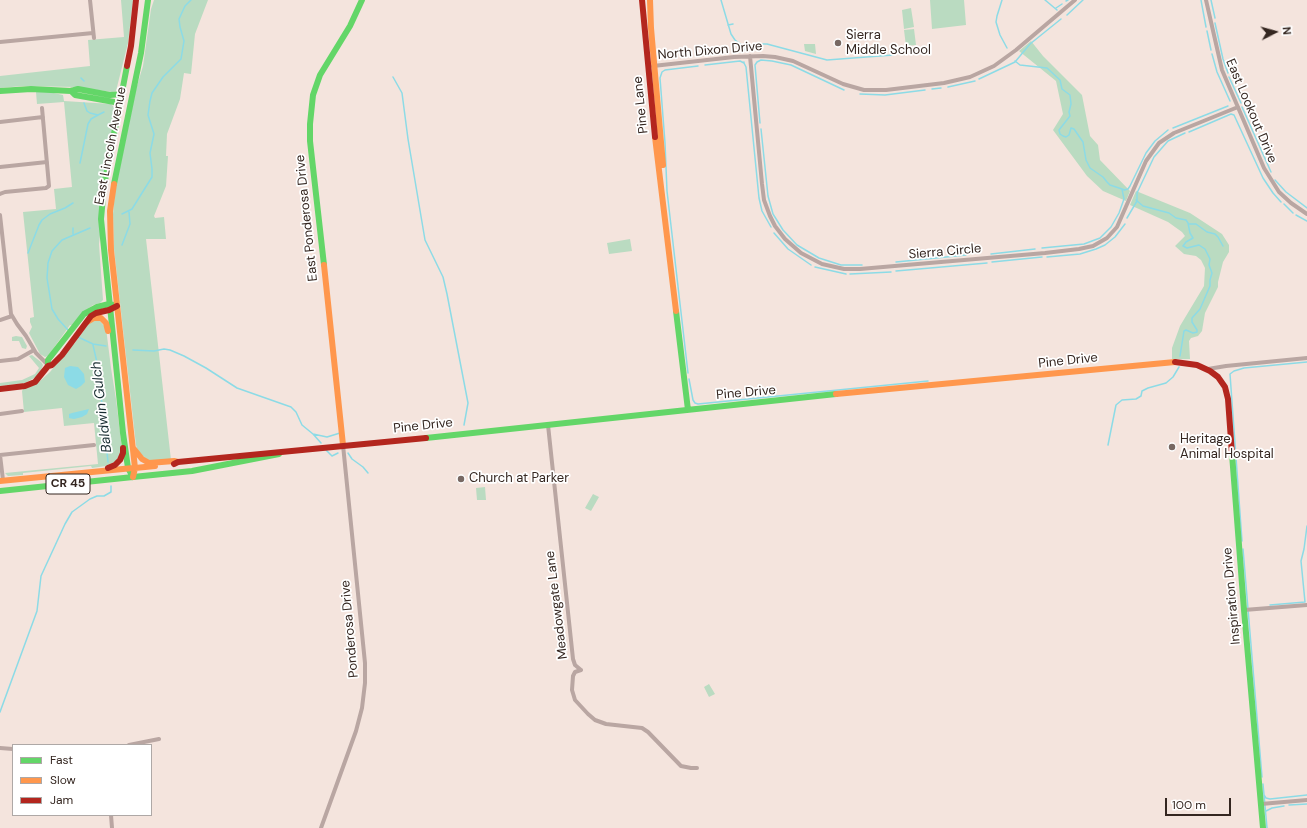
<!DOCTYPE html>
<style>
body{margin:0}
#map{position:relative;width:1307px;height:828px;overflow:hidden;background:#f4e4dd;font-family:"DM Sans",sans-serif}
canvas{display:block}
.legend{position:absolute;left:12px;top:744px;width:140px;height:72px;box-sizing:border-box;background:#fff;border:1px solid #aea8a6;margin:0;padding:5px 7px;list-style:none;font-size:12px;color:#342620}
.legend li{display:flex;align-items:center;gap:8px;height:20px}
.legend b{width:20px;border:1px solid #aea8a6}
.north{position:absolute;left:1255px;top:12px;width:40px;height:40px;-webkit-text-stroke:3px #fff;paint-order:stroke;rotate:84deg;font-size:11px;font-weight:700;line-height:16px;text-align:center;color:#342620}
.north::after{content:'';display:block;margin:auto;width:14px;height:18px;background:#342620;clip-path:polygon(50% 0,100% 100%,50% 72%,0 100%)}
.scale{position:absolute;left:1165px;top:798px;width:66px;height:18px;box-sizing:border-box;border:2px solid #342620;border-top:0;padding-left:5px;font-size:12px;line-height:14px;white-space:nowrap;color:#342620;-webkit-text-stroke:3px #fff;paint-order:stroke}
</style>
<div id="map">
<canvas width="1307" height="828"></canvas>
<ul class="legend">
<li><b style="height:5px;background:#63d668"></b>Fast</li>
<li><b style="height:5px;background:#ff974d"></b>Slow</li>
<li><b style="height:5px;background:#b3261e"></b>Jam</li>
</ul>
<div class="north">N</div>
<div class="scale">100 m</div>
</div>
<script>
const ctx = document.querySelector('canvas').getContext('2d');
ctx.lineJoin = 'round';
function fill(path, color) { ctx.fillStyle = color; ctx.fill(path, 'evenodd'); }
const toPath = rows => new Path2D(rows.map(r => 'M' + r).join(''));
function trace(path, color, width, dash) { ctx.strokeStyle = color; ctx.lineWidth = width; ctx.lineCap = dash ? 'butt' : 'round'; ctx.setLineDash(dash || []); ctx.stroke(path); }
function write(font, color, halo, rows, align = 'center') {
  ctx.font = font + ' "DM Sans",sans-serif'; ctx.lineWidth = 3.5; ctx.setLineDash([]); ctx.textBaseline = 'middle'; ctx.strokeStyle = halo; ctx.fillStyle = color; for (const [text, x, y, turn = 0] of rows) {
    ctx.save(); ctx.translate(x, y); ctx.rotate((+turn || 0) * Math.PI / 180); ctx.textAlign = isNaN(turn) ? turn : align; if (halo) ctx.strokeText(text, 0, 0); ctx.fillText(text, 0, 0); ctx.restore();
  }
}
const green = toPath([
 [121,0,133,0,128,43,116,91,112,92,76,87,23,86,0,88,0,76,90,66,88,40,124,37],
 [154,0,208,0,195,34,191,74,184,73,180,99,167,134,166,156,168,156,166,186,154,216,155,218,164,217,166,239,146,239,171,460,148,460,138,452,136,445,114,249,113,214,115,191,136,89,143,66,151,9],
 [930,0,964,0,966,25,932,29],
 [911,8,914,27,904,29,902,10],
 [914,29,916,45,906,46,904,30],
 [1031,41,1043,56,1082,95,1090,136,1098,145,1100,160,1130,191,1126,201,1103,191,1087,176,1053,130,1063,114,1056,81,1019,51],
 [804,44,815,44,816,54,805,51],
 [36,92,49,92,63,95,64,101,111,104,115,108,99,244,103,300,100,303,93,305,83,312,72,325,70,325,48,356,45,357,40,354,29,333,32,327,30,322,30,318,34,317,23,212,56,209,54,189,72,187,64,102,37,104],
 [1136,191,1190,213,1222,234,1229,245,1229,252,1223,262,1218,282,1218,287,1205,313,1202,331,1198,336,1191,338,1189,341,1190,359,1172,359,1172,348,1180,326,1204,286,1205,268,1201,260,1196,256,1184,254,1175,246,1185,236,1182,232,1168,222,1130,205],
 [630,239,632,251,609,254,607,243],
 [99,320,106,328,111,368,116,399,122,449,116,461,106,466,92,468,91,466,23,473,23,475,8,476,5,473,98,464,94,423,64,426,62,408,24,412,22,391,23,389,40,381,50,372,73,344,74,344,90,322],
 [16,336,22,337,27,346,26,349,22,348,19,341,12,341,12,337],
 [32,355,41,362,43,365,40,373,36,377,25,383,0,386,0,383,22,380,35,374,39,368,29,356],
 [485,487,486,500,477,500,476,488],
 [593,494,599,497,591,511,585,508],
 [709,684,715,694,709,697,704,687]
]);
const water = toPath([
 [70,366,78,367,84,374,85,382,81,386,76,389,68,385,64,377,65,368],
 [89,409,87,414,82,417,74,419,69,418,69,414,72,413]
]);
const stream = toPath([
 [721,0,731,34,735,40,743,46,744,50],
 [1002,0,997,16,996,22,1000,35,1007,48],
 [1045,0,1057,10],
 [1201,0,1206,27],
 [1211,0,1215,18],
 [1066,1,1068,0],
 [1056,8,1062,4],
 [1067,15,1083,0],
 [1215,23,1223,59,1228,73],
 [728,25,733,24],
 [1207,31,1211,50],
 [756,44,767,44,827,60,893,55],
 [1212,54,1217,72,1230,101],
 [1015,61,1020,65,1047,68,1060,80,1062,89,1070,95,1071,104,1069,112,1070,116,1059,130,1060,134,1063,136,1066,137,1069,135,1071,128,1074,129,1083,142,1086,160,1090,168,1103,177,1107,182,1110,185,1125,190],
 [757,62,761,60,772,61,791,65,844,90],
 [757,62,755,65,760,123],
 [744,63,746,67,759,198,762,211,771,227],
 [705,65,740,61,744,63,744,62],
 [393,77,402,93,408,139,425,240,443,277,447,294,468,403,464,425],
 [1229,77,1241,103],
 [81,78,84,81],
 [979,79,1015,62,1030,44,1061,19],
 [948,87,975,81],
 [932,89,941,88],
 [860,94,885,95,925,90],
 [84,103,87,111,90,113,98,115,104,112],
 [1242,107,1271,172],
 [1173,128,1228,106],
 [761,129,768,196,773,214,783,230,797,245,819,258,841,265,862,265],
 [1189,132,1231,114,1234,115,1263,178,1273,193,1281,202],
 [80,163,88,124,91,119,98,115],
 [1275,180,1286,192,1307,208],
 [1124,190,1128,189,1130,186,1146,153,1155,141,1168,130],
 [1136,200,1143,206,1169,213,1176,218,1186,220,1188,223,1190,233,1193,238,1186,242,1183,246,1187,248,1199,245,1205,249,1210,259,1209,265,1212,273,1210,280,1210,286,1200,309,1192,318,1192,322,1197,330,1197,332,1193,333,1186,330,1184,331,1180,356],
 [1284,204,1293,213],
 [122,214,132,209,152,177,152,169,150,153,154,134,148,115,150,101,152,93,163,77,181,59,184,41,180,27,179,19,185,6,191,0],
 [1296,215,1307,221],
 [1127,218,1137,201,1137,193,1154,157,1168,141,1185,133],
 [1189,224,1196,224,1207,232,1215,234,1218,237,1223,246],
 [73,228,73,234],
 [774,233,788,249,811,265],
 [122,245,130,224,129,212],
 [1042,248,1084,244,1100,238,1111,227,1119,213,1124,199,1122,189],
 [28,253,39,225,42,220,50,214,65,208,73,203],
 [991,254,1035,249],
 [1047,257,1080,254,1096,249,1105,245,1115,237,1125,224],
 [896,262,966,255],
 [992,262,1042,257],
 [815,267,846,274],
 [896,271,987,263],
 [850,274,891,272],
 [68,330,58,319,52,309,47,278,48,263,52,251,62,240,90,228],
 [78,337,93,344,106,346],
 [93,345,98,367,108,462],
 [133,350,154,351,164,349,170,350,184,356,206,368,237,388,291,407,296,412,302,425,313,434,321,443],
 [688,373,667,191,665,143,660,78,662,72,665,70,698,66],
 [689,379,693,400,695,403,698,404,928,381],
 [313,434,327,437,340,433],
 [1108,445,1116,405,1122,400,1136,399,1141,396,1142,391,1148,388,1166,383,1173,377,1179,367],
 [326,450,332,456,338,453],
 [348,453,352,459,363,467,368,473],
 [1242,541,1230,374,1234,371,1244,368,1307,362],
 [1243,549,1262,777],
 [1270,605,1305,602,1301,561,1304,549,1307,526],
 [0,712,37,611,41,576,65,524,72,512,90,499,97,496,104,496,111,492,111,486],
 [1263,784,1267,828],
 [1264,795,1266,798,1270,799,1307,795],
 [1289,805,1307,804],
 [1266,811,1272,808,1284,806]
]);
const street = toPath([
 [90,0,94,38],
 [1206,0,1222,70,1264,168,1279,192,1291,203,1307,214],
 [0,42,93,33],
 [750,56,762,184,764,200,770,216,775,226,785,239,801,253,822,264,844,269,860,269,1045,253,1079,249,1093,246,1107,238,1117,227,1146,161,1159,143,1174,133,1238,107],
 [653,66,734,57,763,56,775,57,793,61,843,84,864,90,886,90,944,83,970,77,994,66,1016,50,1075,0],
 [0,122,43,117],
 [0,167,47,162],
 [0,194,5,192,46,188,49,186,42,108],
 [0,215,11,314,17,324,26,336,36,353,48,365],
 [0,320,12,316],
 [0,361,18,359,34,350],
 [1208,369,1226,366,1307,358],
 [0,414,22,411],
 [548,425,573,659,575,665,581,670],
 [0,455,94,445],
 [0,455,3,480],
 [1244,610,1307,605],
 [581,670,575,672,573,676,572,690,575,700,588,714,595,720,606,724,642,728,648,732,681,766,691,768,697,768],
 [129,745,159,739],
 [0,748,13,749],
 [1261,804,1307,800],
 [111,815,112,828],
 [321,828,356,731,362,708,365,683,365,663,343,445]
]);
const fast = toPath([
 [127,66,104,186,101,219,123,433,128,468,133,477],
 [0,91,31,89,71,91,78,89,110,95,121,94],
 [71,91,75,95,120,103],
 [114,184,141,53,148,0],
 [324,265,310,141,310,124,313,95,320,75,350,26,362,0],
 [676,311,688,410],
 [48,366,48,360,84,314,97,307,109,304,114,305],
 [426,438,836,394],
 [1232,454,1244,610,1263,828],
 [133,477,192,471,279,454],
 [0,491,133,477]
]);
const slow = toPath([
 [650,0,651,28,663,165],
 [655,137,676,311],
 [114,184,110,211,111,250,135,468,133,477],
 [324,265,343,445],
 [87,322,94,318,101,318,106,323,108,331],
 [836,394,1175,362],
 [134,449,142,459,149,463,174,461,178,462],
 [135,468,155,466],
 [0,481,133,468]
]);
const jam = toPath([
 [642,0,655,137],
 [127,66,131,46,136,0],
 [1175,362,1197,365,1210,371,1218,377,1225,387,1228,399,1232,454],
 [0,389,25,386,35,382,48,366,52,365,62,355,91,316,96,313,109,310,117,306],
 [174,464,178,462,426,438],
 [108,468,115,465,120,460,123,453,123,448]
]);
const markers = [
 [838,43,4,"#776862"],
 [1172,447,4,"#776862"],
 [461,479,4,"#776862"]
];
const shields = [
 [68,484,44]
];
const shieldNames = [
 ["CR 45",68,484]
];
const poiNames = [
 ["Sierra",846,36],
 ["Middle School",846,51],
 ["Heritage",1180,440],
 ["Animal Hospital",1180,455],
 ["Church at Parker",469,479]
];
const streetNames = [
 ["North Dixon Drive",710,51,-5],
 ["Pine Lane",641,105,-96],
 ["East Lookout Drive",1251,111,67],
 ["East Lincoln Avenue",111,146,-79],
 ["East Ponderosa Drive",307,218,-96],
 ["Sierra Circle",945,252,-5],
 ["Pine Drive",1068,361,-6],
 ["Pine Drive",746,393,-5],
 ["Pine Drive",423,426,-6],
 ["Inspiration Drive",1232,596,-95],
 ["Meadowgate Lane",557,605,-97],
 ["Ponderosa Drive",350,629,-95]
];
const waterNames = [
 ["Baldwin Gulch",102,407,-97]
];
fill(green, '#badbc1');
fill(water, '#8cdbe6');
trace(stream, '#8cdbe6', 1.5);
trace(street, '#b9a6a2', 4);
trace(fast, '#63d668', 6);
trace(slow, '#ff974d', 6);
trace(jam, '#b3261e', 6);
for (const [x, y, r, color] of markers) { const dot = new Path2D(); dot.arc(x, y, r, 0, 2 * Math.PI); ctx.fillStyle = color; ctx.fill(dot); trace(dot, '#fff', 1.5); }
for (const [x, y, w] of shields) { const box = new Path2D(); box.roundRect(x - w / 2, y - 10, w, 20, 3); ctx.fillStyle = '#fff'; ctx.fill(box); trace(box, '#342620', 1); }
write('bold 12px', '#342620', null, shieldNames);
write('13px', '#342620', '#fff', poiNames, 'left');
write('13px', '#342620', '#fff', streetNames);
write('italic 14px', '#182d31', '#fff', waterNames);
</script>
